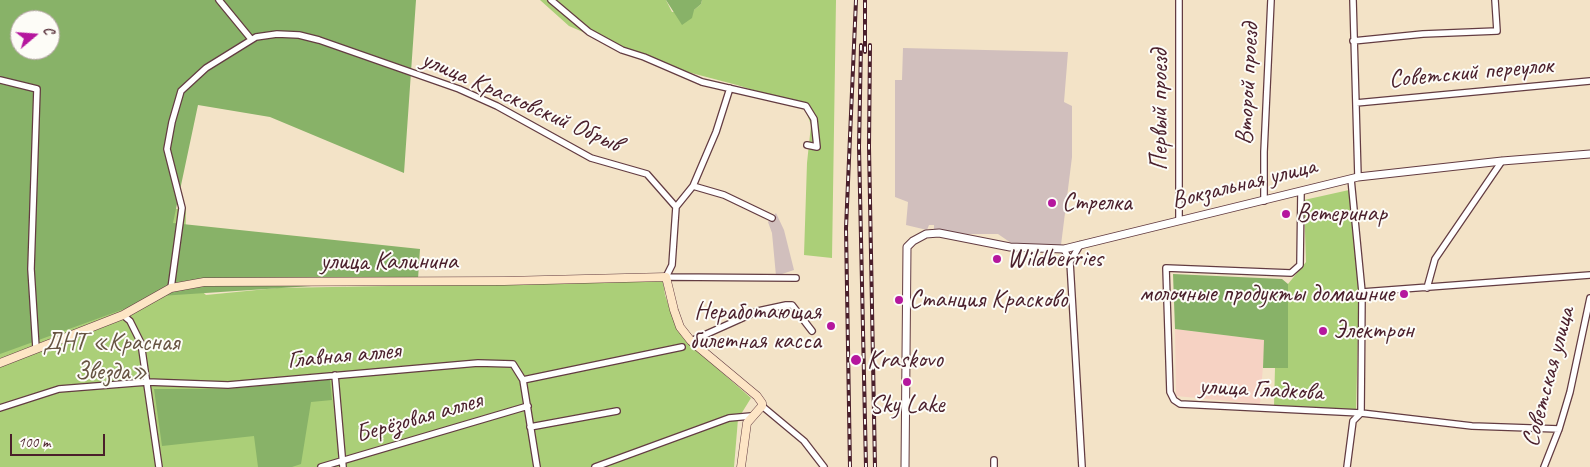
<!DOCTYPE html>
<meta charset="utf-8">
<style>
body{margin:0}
#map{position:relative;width:1590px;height:467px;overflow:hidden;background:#f3e3c7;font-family:Caveat,sans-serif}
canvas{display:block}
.north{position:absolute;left:10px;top:10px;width:50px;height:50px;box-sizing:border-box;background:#fdfcf7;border:1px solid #b5a4a5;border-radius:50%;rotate:72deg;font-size:14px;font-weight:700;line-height:20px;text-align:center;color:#4a1f2b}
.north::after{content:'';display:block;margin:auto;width:18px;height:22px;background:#b5179e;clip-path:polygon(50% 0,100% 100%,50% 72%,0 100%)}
.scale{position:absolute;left:10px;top:434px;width:95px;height:22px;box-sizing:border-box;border:2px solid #4a1f2b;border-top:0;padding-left:6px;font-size:15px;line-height:18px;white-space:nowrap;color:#4a1f2b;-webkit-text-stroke:4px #fdfcf7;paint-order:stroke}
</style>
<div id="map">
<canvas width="1590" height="467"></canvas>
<div class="north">С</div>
<div class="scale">100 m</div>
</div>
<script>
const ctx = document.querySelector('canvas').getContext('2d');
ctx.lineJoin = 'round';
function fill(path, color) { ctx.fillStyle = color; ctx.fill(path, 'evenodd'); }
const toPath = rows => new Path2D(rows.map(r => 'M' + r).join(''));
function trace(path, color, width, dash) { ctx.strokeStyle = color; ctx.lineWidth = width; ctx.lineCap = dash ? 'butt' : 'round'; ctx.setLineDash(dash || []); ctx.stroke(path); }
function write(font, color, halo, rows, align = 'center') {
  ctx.font = font + ' Caveat,sans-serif'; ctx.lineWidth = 4; ctx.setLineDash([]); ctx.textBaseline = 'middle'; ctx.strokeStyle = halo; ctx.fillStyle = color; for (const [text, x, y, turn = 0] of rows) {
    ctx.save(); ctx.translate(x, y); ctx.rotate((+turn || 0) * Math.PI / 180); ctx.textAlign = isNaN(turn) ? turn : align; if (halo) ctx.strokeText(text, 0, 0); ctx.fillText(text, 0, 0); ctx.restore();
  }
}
const built = toPath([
 [1175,329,1265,340,1260,404,1176,396]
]);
const industrial = toPath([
 [903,48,1068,52,1064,102,1072,106,1072,157,1061,245,1014,245,998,234,966,234,934,230,934,225,929,225,927,230,906,225,908,202,895,197,895,80,902,80],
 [776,213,784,230,794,270,776,276,772,233,768,222]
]);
const green = toPath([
 [540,0,666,0,672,12,694,10,701,4,702,0,836,0,832,258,804,255,807,163,811,125,804,106,737,85,657,64,569,26],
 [0,87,27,222,186,208,185,276,206,295,277,288,663,281,665,295,677,329,685,340,751,398,738,419,734,467,0,467],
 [1349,190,1359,293,1356,411,1274,406,1275,368,1288,368,1288,284,1306,262,1304,200]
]);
const forest = toPath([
 [0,0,416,0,404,173,270,117,198,105,173,223,420,249,418,279,160,296,0,354],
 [20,20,50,20,50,50,20,50],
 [666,0,702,0,701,4,694,10,692,18,682,25],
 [1173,274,1282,279,1288,284,1288,368,1263,368,1264,340,1175,329],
 [330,379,332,400,311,402,301,464,292,467,258,467,254,436,162,446,154,389,227,389]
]);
const minor = toPath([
 [219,0,251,39],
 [551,0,589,32,622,50,644,57,702,82,806,106,814,119,817,147,807,145],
 [1179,0,1179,220],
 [1353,0,1358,177],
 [1353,41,1423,34,1497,31,1495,0],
 [0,80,37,89,31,269,36,348],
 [1356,103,1590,81],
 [693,186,724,195,772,218],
 [1301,191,1300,265,1291,273,1166,268,1170,392,1174,400,1180,404,1361,413,1472,426,1559,429],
 [1264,201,1264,152,1271,0],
 [1064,249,1070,262,1082,467],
 [1070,262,1080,245],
 [666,277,672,265,676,207,693,186,716,132,730,88],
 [666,277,796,278],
 [171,288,182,208,167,149,172,122,181,91,206,68,256,37,277,34,299,35,319,40,459,89,497,106,591,158,647,174,676,207],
 [1427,288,1435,259,1502,161],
 [1362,292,1590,275],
 [123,315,130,321,141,343,159,467],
 [691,341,758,311,786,305,792,305,812,331],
 [335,375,343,467],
 [523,380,537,467],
 [762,406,804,441,824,467],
 [0,408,59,389,147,382,228,385,478,363,513,364,523,380,682,347],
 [530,427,617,411],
 [994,460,994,467],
 [321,467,528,406],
 [595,467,729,418,751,416],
 [1347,467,1353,421,1361,413,1362,292,1351,179],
 [1544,467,1559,429,1570,392,1590,298]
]);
const tertiary = toPath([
 [905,467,907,247,913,241,926,234,939,233,1010,247,1064,249,1358,177,1502,161,1590,154]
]);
const secondary = toPath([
 [0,363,123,315,171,288,204,282,504,281,666,277,674,310,680,327,691,341,757,396,762,403,762,406,747,423,741,467]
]);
const rail = toPath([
 [861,45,859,147,866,467],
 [870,45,869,147,875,467],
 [865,52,865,0],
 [850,467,846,228,856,0]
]);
const markers = [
 [1052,203,5,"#b5179e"],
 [1286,214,5,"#b5179e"],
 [997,259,5,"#b5179e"],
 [1404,294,5,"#b5179e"],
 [899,300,5,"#b5179e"],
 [831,326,5,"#b5179e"],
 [1323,331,5,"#b5179e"],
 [856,360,6,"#b5179e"],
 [907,382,5,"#b5179e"]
];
const streetNames = [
 ["Советский переулок",1471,73,-5],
 ["Второй проезд",1248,84,-87],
 ["улица Красковский Обрыв",521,102,24],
 ["Первый проезд",1160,110,-90],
 ["Вокзальная улица",1244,184,-14],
 ["улица Калинина",389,262],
 ["Главная аллея",344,356,-5],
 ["Советская улица",1549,377,-75],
 ["улица Гладкова",1261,390,3],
 ["Берёзовая аллея",419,418,-16]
];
const poiNames = [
 ["Стрелка",1062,203],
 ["Ветеринар",1296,214],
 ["Wildberries",1007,259],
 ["молочные продукты домашние",1394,294,"right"],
 ["Станция Красково",909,300],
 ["Неработающая",821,312,"right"],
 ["билетная касса",821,341,"right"],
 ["Электрон",1333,331],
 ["Kraskovo",867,360],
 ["Sky Lake",907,405,"center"]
];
const parkNames = [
 ["ДНТ «Красная",111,343],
 ["Звезда»",111,372]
];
fill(built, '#f6d2c3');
fill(industrial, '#d1bfbd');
fill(green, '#abcf78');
fill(forest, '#88b268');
trace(minor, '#633c42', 8);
trace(tertiary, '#633c42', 9);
trace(secondary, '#633c42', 9);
trace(minor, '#fff', 5.5);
trace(tertiary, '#fff', 7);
trace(secondary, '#fde5c5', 8);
trace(rail, '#4a1f2b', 4);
trace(rail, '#fdfcf7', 2, [5.5]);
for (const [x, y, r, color] of markers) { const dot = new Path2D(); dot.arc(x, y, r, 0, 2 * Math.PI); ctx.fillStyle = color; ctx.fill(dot); trace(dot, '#fdfcf7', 2); }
write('25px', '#4a1f2b', '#fdfcf7', streetNames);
write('25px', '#4a1f2b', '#fdfcf7', poiNames, 'left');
write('25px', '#675442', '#fdfcf7', parkNames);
</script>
